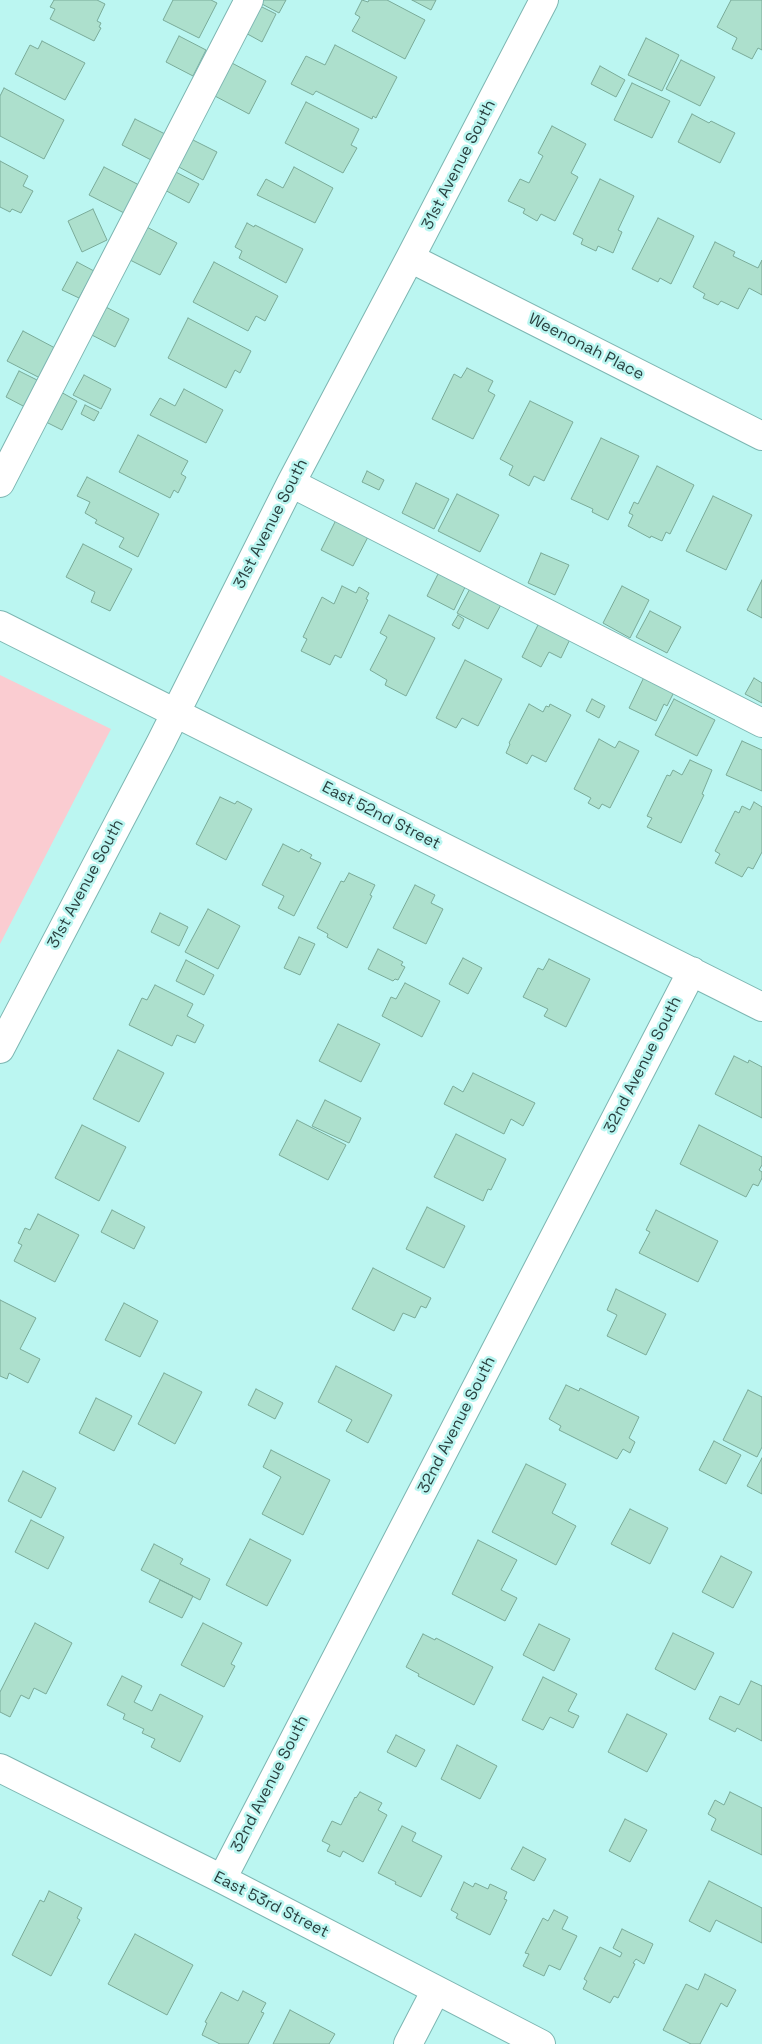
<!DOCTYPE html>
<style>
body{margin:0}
canvas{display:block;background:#bbf6f1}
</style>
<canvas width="762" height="2044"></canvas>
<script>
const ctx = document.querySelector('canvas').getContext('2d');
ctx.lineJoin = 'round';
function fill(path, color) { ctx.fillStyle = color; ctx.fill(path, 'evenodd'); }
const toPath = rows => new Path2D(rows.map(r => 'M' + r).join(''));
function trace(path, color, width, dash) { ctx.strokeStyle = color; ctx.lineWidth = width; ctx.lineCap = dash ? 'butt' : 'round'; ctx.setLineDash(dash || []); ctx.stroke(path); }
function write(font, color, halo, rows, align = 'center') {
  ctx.font = font + ' "Space Grotesk",sans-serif'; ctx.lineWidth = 5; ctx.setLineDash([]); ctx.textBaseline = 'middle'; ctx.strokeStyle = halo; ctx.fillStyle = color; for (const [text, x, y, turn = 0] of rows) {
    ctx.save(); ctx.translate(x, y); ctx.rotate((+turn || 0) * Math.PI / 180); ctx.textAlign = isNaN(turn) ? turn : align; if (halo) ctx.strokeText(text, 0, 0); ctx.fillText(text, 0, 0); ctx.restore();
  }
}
const green = toPath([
 [0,675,111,729,0,944]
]);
const building = toPath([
 [54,0,97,0,105,4,97,21,101,23,99,27,101,28,94,41,50,19,55,9,50,7,54,0],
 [173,0,211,0,217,3,199,38,163,20,173,0],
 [262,0,286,0,279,13,260,3,262,0],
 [362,0,368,2,369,0,387,0,425,20,405,59,352,31,360,17,355,14,362,0],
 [412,0,436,0,431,10,412,0],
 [731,0,762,0,762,50,758,48,752,59,732,49,737,38,717,27,731,0],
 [256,4,276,14,262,42,242,31,256,4],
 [179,36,206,50,193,76,166,62,179,36],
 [646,38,679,55,662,91,628,75,646,38],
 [42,41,85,63,65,100,15,74,30,45,38,49,42,41],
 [335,45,397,77,376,118,373,116,372,119,316,91,313,95,291,84,306,56,325,65,335,45],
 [681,60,715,77,700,106,666,89,681,60],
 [230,62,266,81,249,114,213,95,230,62],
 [600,66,625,80,616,97,591,84,600,66],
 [632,83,670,101,652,138,614,120,632,83],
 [4,88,64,120,44,159,0,136,0,96,4,88],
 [306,102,359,129,351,145,357,148,343,173,285,143,306,102],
 [692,114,709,123,711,121,735,133,720,163,678,142,692,114],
 [135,119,169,136,155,162,122,145,135,119],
 [552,126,586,144,571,173,578,177,555,221,541,214,537,221,523,213,525,209,508,201,520,179,529,183,543,156,538,153,552,126],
 [191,139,217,152,203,180,177,166,191,139],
 [0,161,28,176,23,186,33,191,21,213,12,209,10,212,0,207,0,161],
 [104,167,141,186,126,214,89,195,104,167],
 [294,167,333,188,315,223,257,195,266,179,283,188,294,167],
 [170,169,199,184,189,203,161,188,170,169],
 [600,179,634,196,618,230,622,232,613,253,598,246,596,251,581,244,583,239,573,234,600,179],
 [93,209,107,240,82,252,68,221,93,209],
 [658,218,694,236,671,284,660,278,658,282,632,269,658,218],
 [247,223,254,227,255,225,303,249,286,283,239,258,242,251,235,247,247,223],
 [143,225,177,243,160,275,126,258,143,225],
 [715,242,735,252,733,256,758,268,762,260,762,295,749,288,738,309,721,301,718,305,703,298,705,294,693,287,715,242],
 [77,262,94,271,79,298,62,290,77,262],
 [214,262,278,296,265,321,256,316,248,331,193,302,214,262],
 [102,305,129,319,115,347,88,333,102,305],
 [188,318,251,351,240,373,235,370,226,388,168,358,188,318],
 [23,331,55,348,40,378,7,361,23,331],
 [467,368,493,381,488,391,495,395,473,439,432,419,454,374,461,378,467,368],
 [19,371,39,381,25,407,6,397,19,371],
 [84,375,111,389,101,409,73,395,84,375],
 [184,389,223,410,206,443,150,415,160,398,175,406,184,389],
 [59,391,77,401,62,430,44,421,59,391],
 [530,401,573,422,544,481,534,476,529,486,509,475,513,466,500,459,530,401],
 [85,405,99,412,94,421,81,414,85,405],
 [138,435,188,461,181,474,186,477,178,493,174,490,170,498,119,472,138,435],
 [601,438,639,456,608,520,592,512,593,509,571,499,601,438],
 [657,466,694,485,670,534,666,532,662,541,651,536,650,538,628,526,633,515,629,513,634,502,638,504,657,466],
 [367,471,384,480,379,490,362,482,367,471],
 [87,477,159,514,138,557,119,547,124,538,95,523,97,520,85,513,90,502,77,496,87,477],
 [416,483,449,499,434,529,402,513,416,483],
 [457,494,499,515,480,552,438,531,457,494],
 [713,496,752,515,726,570,686,551,713,496],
 [338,516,370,533,353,566,321,550,338,516],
 [83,544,132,569,110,611,91,602,95,592,66,577,83,544],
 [541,553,569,565,555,595,528,583,541,553],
 [441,568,468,581,454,610,427,596,441,568],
 [762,580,762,618,747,610,762,580],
 [473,583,504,599,488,629,457,613,473,583],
 [342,586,356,593,359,587,369,593,366,599,368,600,341,658,335,655,330,665,301,651,307,639,303,637,322,597,334,604,342,586],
 [622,586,649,600,630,638,603,623,622,586],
 [650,611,681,627,667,653,636,637,650,611],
 [389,615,435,638,406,696,385,685,387,680,370,670,387,637,380,633,389,615],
 [458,615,464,619,459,629,452,625,458,615],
 [541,619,572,635,561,658,549,652,541,667,522,657,541,619],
 [465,660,502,679,478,726,462,718,456,728,436,718,465,660],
 [647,671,677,686,667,706,664,704,656,721,629,708,647,671],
 [754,678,762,683,762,703,745,694,754,678],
 [592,699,605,706,599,718,586,711,592,699],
 [674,699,715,720,697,756,655,735,674,699],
 [529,704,543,712,546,706,549,707,550,704,571,715,546,762,532,755,527,764,506,753,510,744,509,743,529,704],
 [599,739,615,748,619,741,639,751,610,808,602,804,599,809,588,803,591,798,574,789,599,739],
 [742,741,762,750,762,791,726,775,742,741],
 [690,760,712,770,702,794,704,795,681,843,647,827,652,818,647,816,667,775,670,776,673,770,682,775,690,760],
 [220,797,235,804,237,801,252,809,226,860,196,844,220,797],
 [754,802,762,807,762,852,753,869,748,867,742,877,715,863,720,854,715,851,735,811,739,813,742,806,750,810,754,802],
 [283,844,299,852,301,849,312,855,310,858,321,863,294,916,278,908,284,896,262,885,283,844],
 [349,873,375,885,370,895,372,896,347,948,327,937,328,934,317,928,341,881,344,882,349,873],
 [415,885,435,895,431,903,443,909,426,944,393,928,415,885],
 [208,909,240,926,218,969,185,952,208,909],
 [160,913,188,927,179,946,151,932,160,913],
 [299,937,315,944,300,975,284,968,299,937],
 [378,949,403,962,401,965,405,967,398,980,395,979,393,981,368,969,378,949],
 [463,958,482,968,468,994,449,984,463,958],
 [549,959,590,979,566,1027,544,1016,548,1009,523,997,538,968,543,970,549,959],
 [186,960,214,975,204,995,176,981,186,960],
 [405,983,440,1001,422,1037,382,1016,391,997,396,999,405,983],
 [155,985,193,1004,187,1016,204,1025,195,1043,177,1035,172,1046,129,1025,142,998,147,1000,155,985],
 [338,1024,380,1044,361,1082,319,1061,338,1024],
 [118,1050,164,1073,139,1122,93,1099,118,1050],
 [734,1056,748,1063,749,1060,762,1067,762,1118,715,1094,734,1056],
 [473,1073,535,1103,523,1126,511,1119,504,1134,444,1104,453,1086,463,1092,473,1073],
 [325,1100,361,1118,349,1143,312,1126,325,1100],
 [297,1120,346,1145,328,1180,279,1155,297,1120],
 [82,1125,126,1147,99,1201,55,1178,82,1125],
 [699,1125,762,1157,762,1165,759,1170,762,1172,762,1178,758,1186,753,1184,746,1197,680,1164,699,1125],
 [456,1134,506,1159,491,1190,488,1189,483,1201,434,1177,456,1134],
 [427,1207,465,1226,444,1268,406,1249,427,1207],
 [112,1210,145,1227,134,1249,101,1232,112,1210],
 [656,1210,718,1241,698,1282,639,1253,650,1232,646,1230,656,1210],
 [38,1214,79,1235,55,1282,14,1261,22,1245,18,1243,25,1228,30,1230,38,1214],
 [373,1268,431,1298,426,1308,421,1306,415,1318,403,1313,394,1331,352,1309,373,1268],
 [616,1289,666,1314,646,1355,607,1336,617,1315,607,1310,616,1289],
 [0,1300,36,1318,20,1349,40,1359,28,1383,9,1373,7,1379,0,1376,0,1300],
 [124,1303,158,1321,140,1357,105,1340,124,1303],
 [336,1366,392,1395,368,1443,346,1431,352,1420,318,1402,336,1366],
 [164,1373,202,1392,175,1444,138,1424,164,1373],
 [566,1385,579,1391,580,1388,639,1417,629,1438,635,1442,630,1453,623,1449,617,1459,559,1430,561,1426,549,1419,566,1385],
 [256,1389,283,1403,275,1419,248,1405,256,1389],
 [748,1390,762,1397,762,1447,757,1457,723,1440,748,1390],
 [96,1398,132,1416,114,1451,79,1433,96,1398],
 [714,1441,741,1455,726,1484,699,1470,714,1441],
 [271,1450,330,1480,303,1535,262,1514,281,1477,263,1467,271,1450],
 [762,1458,762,1494,747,1486,762,1458],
 [526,1464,566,1484,552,1513,576,1526,556,1565,492,1532,526,1464],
 [23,1471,56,1488,41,1518,8,1501,23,1471],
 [630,1509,668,1528,650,1564,611,1544,630,1509],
 [31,1520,64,1537,48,1569,15,1552,31,1520],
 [250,1539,291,1560,267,1606,226,1585,250,1539],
 [478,1540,517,1560,501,1590,517,1598,505,1621,452,1594,478,1540],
 [154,1544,183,1559,180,1564,210,1579,200,1600,141,1570,154,1544],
 [721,1556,752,1572,733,1608,702,1592,721,1556],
 [160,1580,193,1596,182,1618,149,1602,160,1580],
 [35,1623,72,1643,46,1694,34,1688,29,1699,21,1695,10,1717,0,1712,0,1692,35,1623],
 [203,1623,242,1643,231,1664,235,1666,224,1687,181,1665,203,1623],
 [539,1624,570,1639,554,1671,523,1655,539,1624],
 [673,1633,714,1653,695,1690,655,1669,673,1633],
 [423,1634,435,1640,436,1638,493,1667,474,1705,418,1676,419,1674,406,1667,423,1634],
 [122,1676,142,1686,134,1702,152,1711,160,1694,203,1716,180,1762,151,1747,155,1739,142,1733,144,1729,123,1719,125,1714,107,1705,122,1676],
 [543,1677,577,1694,568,1711,579,1716,573,1728,550,1717,543,1730,522,1720,543,1677],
 [751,1681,762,1686,762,1741,737,1728,735,1732,709,1719,720,1696,739,1705,751,1681],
 [627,1714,667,1734,647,1772,608,1752,627,1714],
 [396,1735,425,1750,416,1767,387,1752,396,1735],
 [457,1745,497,1766,480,1799,441,1779,457,1745],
 [360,1792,382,1803,378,1810,387,1815,363,1862,343,1851,340,1857,327,1851,330,1845,322,1841,332,1821,341,1825,355,1797,356,1798,360,1792],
 [730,1792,762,1808,762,1855,711,1830,716,1819,708,1814,715,1800,724,1805,730,1792],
 [625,1819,647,1830,630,1862,609,1851,625,1819],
 [402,1826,416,1833,412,1841,442,1856,421,1897,395,1884,396,1882,378,1873,402,1826],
 [523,1847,546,1859,534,1881,511,1869,523,1847],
 [709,1881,762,1908,762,1943,716,1920,710,1932,689,1921,709,1881],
 [464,1882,473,1887,475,1883,488,1889,490,1884,507,1892,504,1899,507,1900,490,1935,456,1918,458,1914,451,1910,464,1882],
 [49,1891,82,1908,77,1918,80,1920,51,1976,12,1955,40,1900,44,1902,49,1891],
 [554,1910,568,1917,562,1929,577,1936,560,1970,549,1965,544,1976,523,1966,529,1954,525,1953,543,1918,548,1921,554,1910],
 [622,1929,653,1944,644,1964,636,1959,633,1963,635,1964,618,1998,614,1996,610,2003,583,1989,587,1981,584,1979,600,1947,620,1957,622,1953,613,1948,622,1929],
 [135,1934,193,1965,167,2015,108,1984,135,1934],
 [705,1974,736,1990,727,2007,721,2003,700,2044,691,2044,663,2030,686,1984,698,1990,705,1974],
 [243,1991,266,2003,261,2012,264,2013,248,2044,220,2044,202,2035,207,2023,205,2022,221,1992,238,2001,243,1991],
 [290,2010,335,2034,329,2044,273,2044,290,2010]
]);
const minor = toPath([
 [410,258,762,436],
 [0,483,249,0],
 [291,483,762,723],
 [0,625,762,1007],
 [0,1049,161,742,291,483,410,258,544,0],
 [0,1768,222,1879,541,2044],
 [222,1879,692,971],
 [408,2044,436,1990]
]);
const streetNames = [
 ["31st Avenue South",459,165,-63],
 ["Weenonah Place",586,347,27],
 ["31st Avenue South",271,524,-63],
 ["East 52nd Street",381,816,27],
 ["31st Avenue South",86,884,-62],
 ["32nd Avenue South",643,1065,-63],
 ["32nd Avenue South",457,1425,-63],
 ["32nd Avenue South",270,1784,-63],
 ["East 53rd Street",271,1905,27]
];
fill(green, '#faccd1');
fill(building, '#ade0cd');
trace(building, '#7aab99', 1);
trace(minor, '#7db6b2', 30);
trace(minor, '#fff', 28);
write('16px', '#29403f', '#bbf6f1', streetNames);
</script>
